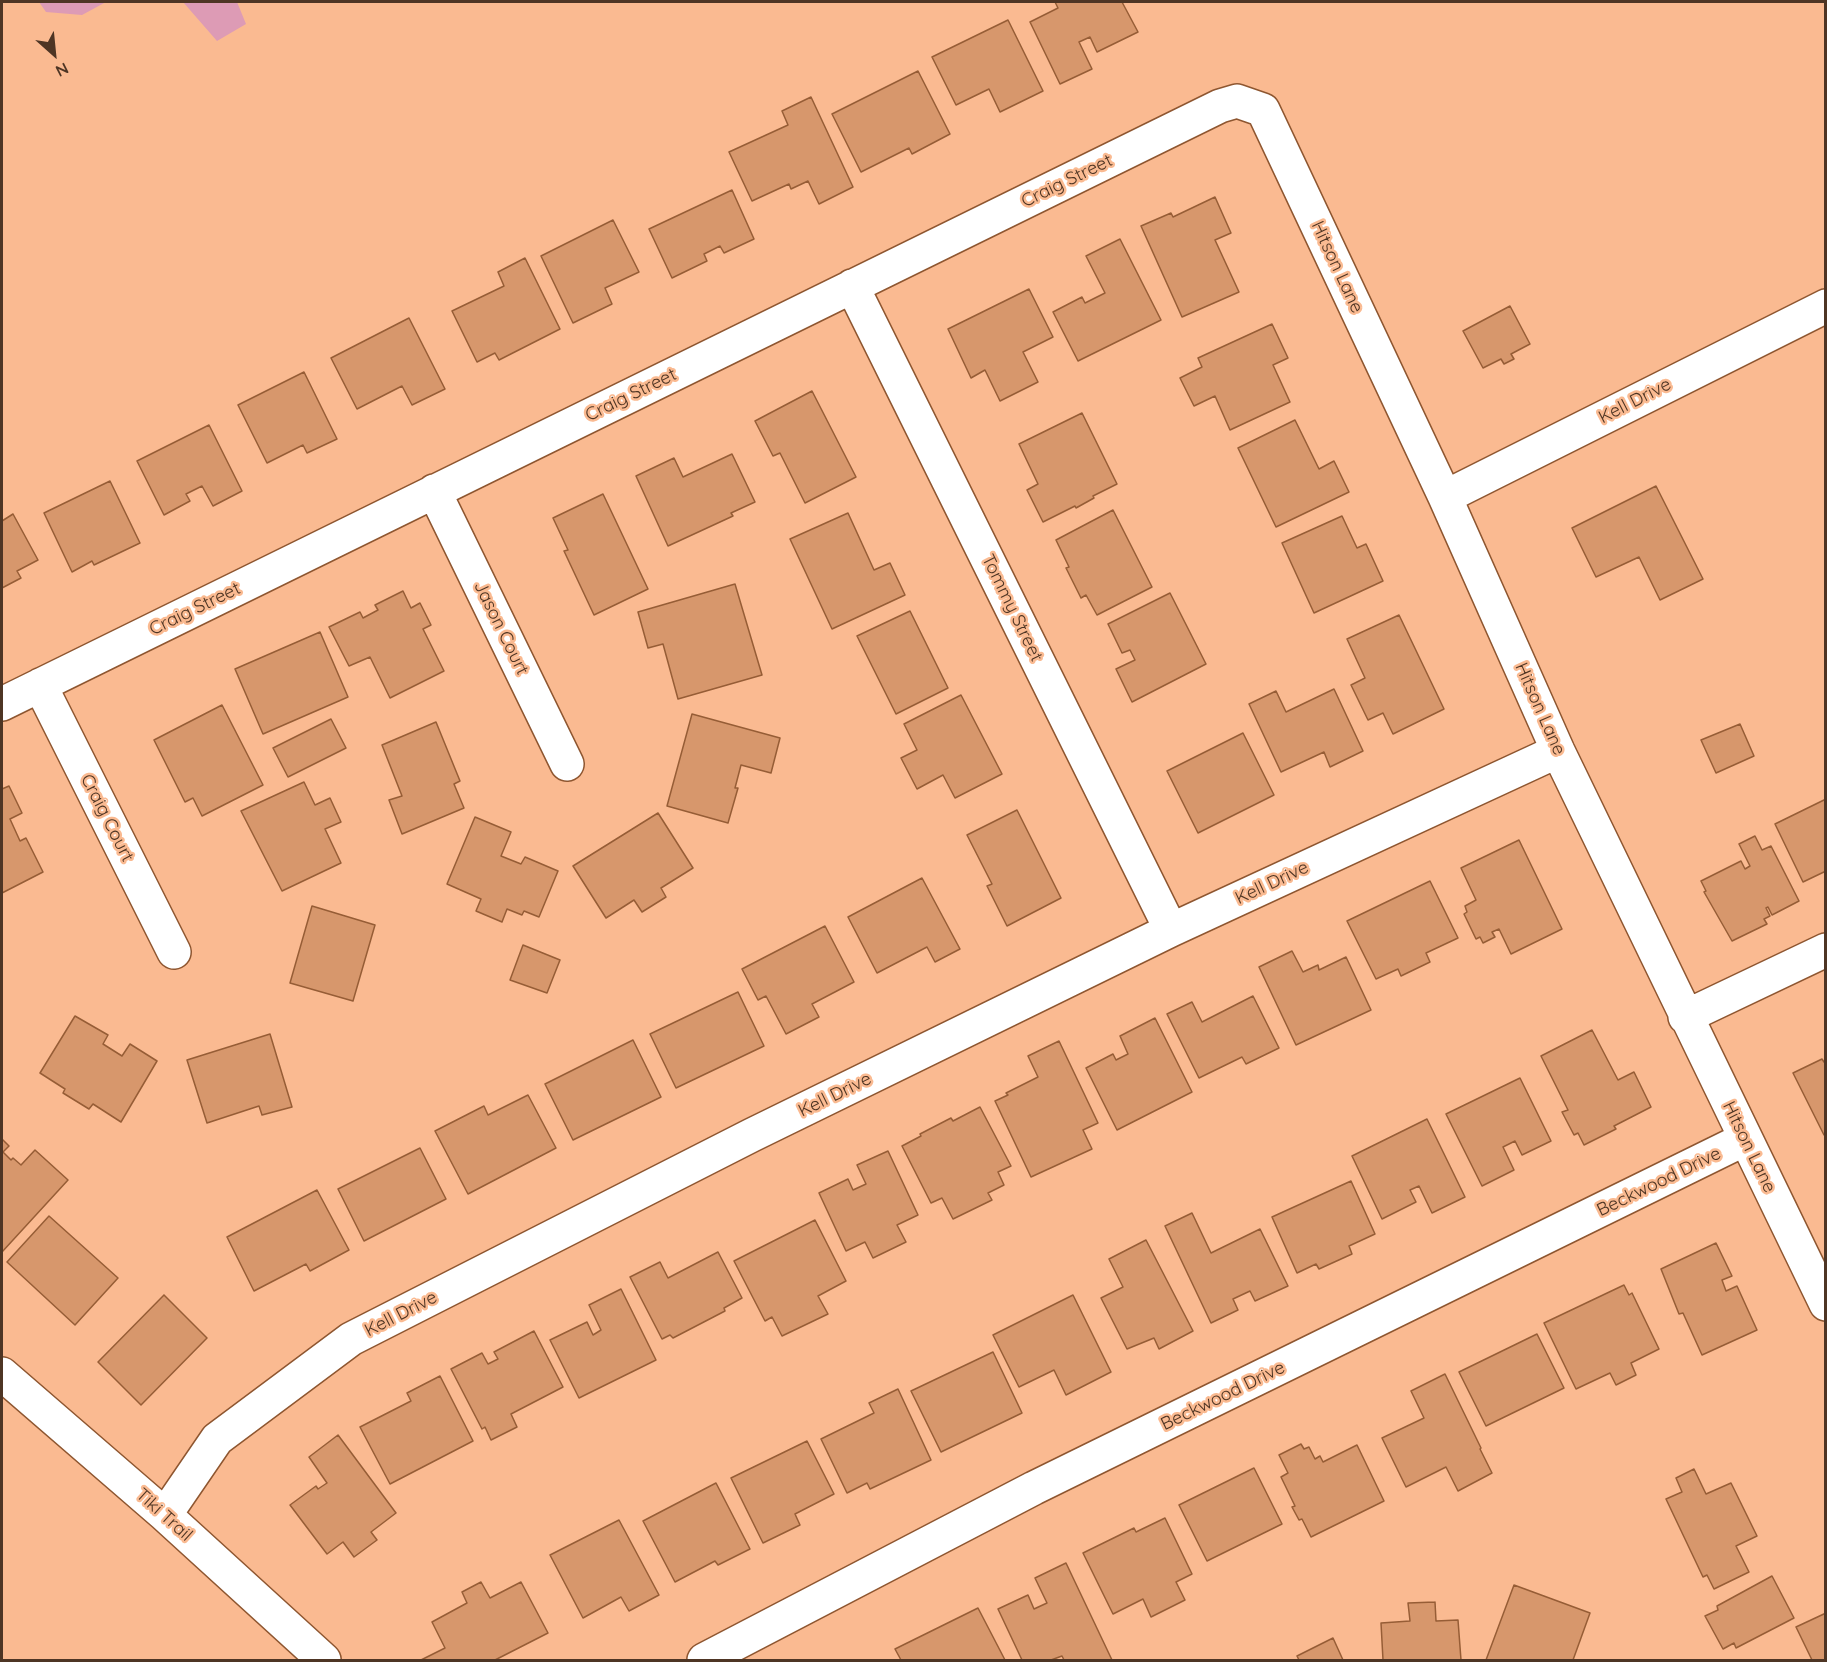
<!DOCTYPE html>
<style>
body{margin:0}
#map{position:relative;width:1827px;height:1662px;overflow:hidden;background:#faba91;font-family:Quicksand,sans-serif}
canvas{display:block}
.frame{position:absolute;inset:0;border:3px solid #4e3524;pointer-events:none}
.north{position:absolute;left:24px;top:24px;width:60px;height:60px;-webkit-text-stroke:4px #faba91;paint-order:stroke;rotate:153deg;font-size:16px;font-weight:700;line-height:24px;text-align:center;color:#4e3524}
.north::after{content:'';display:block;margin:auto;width:21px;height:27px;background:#4e3524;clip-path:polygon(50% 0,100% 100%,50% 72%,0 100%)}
</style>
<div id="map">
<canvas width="1827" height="1662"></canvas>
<div class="frame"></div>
<div class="north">N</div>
</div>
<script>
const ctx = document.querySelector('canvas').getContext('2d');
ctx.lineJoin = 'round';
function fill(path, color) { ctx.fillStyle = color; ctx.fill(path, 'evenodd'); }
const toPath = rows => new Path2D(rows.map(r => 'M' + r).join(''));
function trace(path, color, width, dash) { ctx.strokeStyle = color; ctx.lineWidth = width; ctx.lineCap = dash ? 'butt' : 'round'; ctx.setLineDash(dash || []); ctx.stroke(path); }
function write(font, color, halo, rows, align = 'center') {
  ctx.font = font + ' Quicksand,sans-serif'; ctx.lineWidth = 5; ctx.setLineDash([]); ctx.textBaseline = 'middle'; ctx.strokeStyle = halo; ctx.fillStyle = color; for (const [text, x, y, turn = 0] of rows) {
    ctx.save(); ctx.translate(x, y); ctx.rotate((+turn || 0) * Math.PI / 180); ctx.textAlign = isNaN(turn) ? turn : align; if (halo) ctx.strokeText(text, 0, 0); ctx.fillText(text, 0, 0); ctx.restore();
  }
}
const green = toPath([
 [39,2,106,2,82,15,46,12],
 [183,2,237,2,246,24,217,41]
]);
const building = toPath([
 [1055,2,1122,2,1138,32,1097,52,1090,37,1079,42,1092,69,1060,84,1030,22,1058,8,1055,2],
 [1008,20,1043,91,1000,112,989,89,956,105,932,57,1008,20],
 [918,71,950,134,912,154,909,148,861,172,832,114,918,71],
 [811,97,853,187,819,204,808,181,791,189,789,184,752,201,729,152,788,125,782,111,811,97],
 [732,190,754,239,724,253,720,246,704,254,707,261,672,278,649,229,732,190],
 [1215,197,1231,233,1215,240,1239,292,1182,317,1141,226,1171,213,1173,217,1215,197],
 [613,220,639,272,605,288,612,304,573,323,541,256,613,220],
 [1120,239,1161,320,1078,361,1053,312,1082,297,1085,303,1105,293,1086,256,1120,239],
 [525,258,560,329,499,360,495,353,477,362,452,311,504,286,498,272,525,258],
 [1029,289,1053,337,1023,352,1038,382,1000,401,985,370,971,378,948,329,1029,289],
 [1510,306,1530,344,1511,354,1514,359,1504,364,1501,359,1483,368,1463,331,1510,306],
 [409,318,445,389,412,405,402,386,357,409,331,358,409,318],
 [1272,324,1288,358,1273,365,1290,402,1230,430,1215,396,1194,406,1180,378,1202,367,1198,358,1272,324],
 [304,372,337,439,307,453,303,445,267,463,238,405,304,372],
 [812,391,856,477,805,503,780,453,773,456,755,421,812,391],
 [1082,413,1117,484,1093,496,1094,498,1076,508,1075,506,1043,522,1027,490,1038,484,1019,444,1082,413],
 [1295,420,1319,469,1334,461,1349,492,1276,527,1238,448,1295,420],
 [209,425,242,491,213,506,202,486,186,494,190,501,164,515,137,461,209,425],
 [732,454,755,502,731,513,733,516,668,546,636,476,674,458,683,477,732,454],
 [110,481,140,543,94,565,92,561,72,572,44,513,110,481],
 [1656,486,1703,579,1660,600,1639,557,1596,577,1572,528,1656,486],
 [603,494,648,589,594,615,564,551,568,550,553,518,603,494],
 [1113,510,1152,587,1097,615,1086,595,1081,598,1066,568,1069,567,1056,540,1113,510],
 [848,513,874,570,890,563,905,595,832,629,790,539,848,513],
 [13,514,38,560,17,571,21,578,2,588,2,521,13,514],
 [1342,516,1357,548,1366,544,1383,581,1314,613,1282,543,1342,516],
 [735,584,762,675,678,699,663,644,648,648,638,612,735,584],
 [403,591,411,608,420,603,431,625,423,629,444,671,390,698,370,657,349,666,329,627,360,612,363,618,378,610,375,605,403,591],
 [1170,593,1206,664,1132,702,1116,669,1135,660,1130,650,1122,653,1108,624,1170,593],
 [910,611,948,688,896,714,857,636,910,611],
 [1399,615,1444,709,1393,734,1383,713,1368,720,1351,685,1365,678,1347,639,1399,615],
 [320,632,348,697,263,734,235,669,320,632],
 [1334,689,1363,751,1330,767,1324,752,1281,772,1249,704,1276,691,1286,712,1334,689],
 [961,695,1002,774,955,798,943,775,917,789,901,758,917,750,904,724,961,695],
 [222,705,263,785,202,816,193,798,185,802,154,740,222,705],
 [692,714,780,738,771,773,741,765,735,788,738,788,728,823,667,806,692,714],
 [331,719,346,748,288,777,273,748,331,719],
 [436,722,460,781,454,784,464,808,402,834,389,800,402,796,382,745,436,722],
 [1740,724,1754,756,1716,773,1701,740,1740,724],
 [1243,733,1274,795,1198,833,1167,771,1243,733],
 [304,782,315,805,330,798,341,822,325,829,341,863,282,891,241,811,304,782],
 [9,786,22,813,10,819,20,841,26,838,43,872,2,893,2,789,9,786],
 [1826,799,1826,871,1803,882,1775,824,1826,799],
 [1017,810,1061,898,1007,926,987,886,992,884,967,835,1017,810],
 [658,813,693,868,661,888,666,897,642,912,634,900,606,918,573,866,658,813],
 [475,817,511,832,501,856,521,864,525,857,558,871,539,917,524,911,522,915,507,909,502,922,476,911,481,899,447,884,475,817],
 [1755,836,1762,850,1771,846,1799,901,1772,915,1768,907,1766,908,1770,916,1764,919,1767,924,1732,941,1704,892,1706,891,1701,881,1741,861,1745,869,1750,866,1739,844,1755,836],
 [1519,840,1562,929,1511,954,1499,929,1492,932,1495,937,1483,943,1480,937,1476,939,1464,914,1467,912,1465,906,1476,900,1461,868,1519,840],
 [922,878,960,949,935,962,927,947,877,973,848,917,922,878],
 [1430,881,1458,938,1426,953,1430,962,1401,976,1398,969,1376,979,1347,921,1430,881],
 [312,906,375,925,353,1001,290,983,312,906],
 [825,926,854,982,812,1004,819,1017,786,1034,766,996,758,1000,742,969,825,926],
 [523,945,560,960,547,993,510,980,523,945],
 [1292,951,1303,972,1318,965,1319,970,1346,957,1371,1010,1296,1045,1259,967,1292,951],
 [738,992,764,1046,676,1088,650,1034,738,992],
 [1253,996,1279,1048,1246,1064,1242,1057,1199,1078,1167,1014,1192,1002,1202,1022,1253,996],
 [75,1016,108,1035,103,1044,122,1056,130,1044,157,1061,121,1122,93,1104,89,1109,63,1093,65,1089,40,1073,75,1016],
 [1155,1018,1192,1092,1117,1130,1086,1068,1113,1054,1116,1060,1128,1054,1120,1036,1155,1018],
 [1592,1030,1618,1080,1634,1072,1651,1107,1614,1126,1616,1129,1584,1145,1578,1133,1574,1135,1562,1112,1568,1110,1541,1056,1592,1030],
 [270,1034,292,1107,262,1115,259,1106,207,1123,187,1060,270,1034],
 [633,1040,661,1097,573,1140,545,1084,633,1040],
 [1059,1041,1098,1123,1083,1130,1092,1149,1031,1177,995,1101,1008,1095,1006,1093,1038,1077,1028,1056,1059,1041],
 [1822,1059,1824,1062,1826,1061,1826,1134,1824,1135,1793,1073,1822,1059],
 [1520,1078,1551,1141,1522,1155,1515,1141,1503,1147,1514,1170,1482,1186,1446,1114,1520,1078],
 [528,1095,556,1148,468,1194,435,1131,484,1106,488,1115,528,1095],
 [980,1107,1011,1166,998,1172,1004,1185,988,1193,992,1200,953,1219,942,1198,931,1203,902,1146,921,1136,920,1134,951,1118,953,1121,980,1107],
 [1427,1119,1465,1197,1432,1213,1419,1186,1410,1190,1416,1202,1382,1219,1352,1156,1427,1119],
 [2,1139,9,1146,3,1152,11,1160,13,1158,21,1165,35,1150,68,1180,2,1252,2,1139],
 [420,1148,446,1199,364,1241,338,1189,420,1148],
 [888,1151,918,1215,897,1225,906,1242,873,1258,865,1242,846,1251,819,1193,848,1179,853,1190,866,1184,857,1165,888,1151],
 [1351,1181,1375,1234,1349,1246,1352,1254,1319,1269,1316,1264,1297,1273,1272,1217,1351,1181],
 [317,1190,349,1250,310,1271,306,1264,254,1291,227,1237,317,1190],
 [1192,1213,1211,1253,1260,1229,1288,1286,1255,1301,1250,1291,1233,1299,1238,1310,1211,1323,1165,1226,1192,1213],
 [49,1216,118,1278,75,1325,7,1262,49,1216],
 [815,1220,846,1281,818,1296,828,1314,782,1336,772,1317,765,1321,734,1261,815,1220],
 [1146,1240,1193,1331,1159,1349,1154,1338,1127,1349,1101,1298,1123,1287,1109,1259,1146,1240],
 [1716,1243,1732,1276,1722,1280,1726,1291,1737,1286,1757,1330,1702,1355,1683,1313,1679,1314,1661,1269,1716,1243],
 [718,1252,742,1298,724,1308,725,1311,673,1338,670,1335,662,1339,630,1277,660,1262,668,1278,718,1252],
 [1624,1285,1629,1295,1632,1293,1659,1349,1631,1363,1636,1375,1616,1385,1610,1373,1576,1389,1544,1323,1624,1285],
 [621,1289,656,1360,579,1398,550,1340,587,1322,593,1335,601,1330,589,1305,621,1289],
 [164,1295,207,1338,141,1405,98,1362,164,1295],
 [1073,1295,1111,1372,1066,1395,1054,1370,1019,1387,993,1335,1073,1295],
 [534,1331,563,1387,511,1414,517,1427,491,1440,485,1427,482,1429,451,1369,482,1353,488,1364,498,1359,494,1352,534,1331],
 [1537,1334,1564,1388,1486,1426,1459,1372,1537,1334],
 [993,1352,1022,1413,941,1452,911,1391,993,1352],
 [1445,1374,1481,1448,1480,1449,1492,1473,1458,1491,1446,1467,1406,1487,1382,1438,1424,1418,1411,1391,1445,1374],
 [440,1376,473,1441,390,1484,360,1427,411,1401,407,1393,440,1376],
 [898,1389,931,1460,870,1489,867,1483,847,1493,821,1439,874,1413,869,1403,898,1389],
 [338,1435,396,1513,371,1532,377,1540,354,1557,343,1542,327,1554,290,1505,316,1486,318,1489,327,1483,309,1457,338,1435],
 [807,1441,834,1494,795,1514,800,1525,763,1543,731,1478,807,1441],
 [1301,1444,1304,1449,1309,1447,1315,1459,1320,1456,1323,1462,1357,1445,1384,1501,1311,1537,1302,1519,1299,1520,1292,1507,1295,1506,1281,1477,1288,1473,1279,1455,1301,1444],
 [1254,1468,1282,1524,1207,1561,1179,1505,1254,1468],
 [1694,1469,1706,1494,1731,1483,1757,1536,1736,1546,1749,1572,1714,1589,1707,1575,1703,1577,1666,1499,1682,1492,1676,1478,1694,1469],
 [716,1483,750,1549,718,1565,715,1561,675,1582,643,1521,716,1483],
 [1165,1518,1192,1574,1176,1582,1185,1600,1151,1617,1143,1599,1113,1614,1083,1553,1134,1528,1136,1532,1165,1518],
 [619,1520,659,1595,629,1611,621,1597,583,1618,550,1555,619,1520],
 [1066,1563,1112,1660,1064,1660,1062,1656,1051,1660,1022,1660,998,1609,1028,1595,1034,1609,1047,1603,1035,1578,1066,1563],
 [1772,1576,1794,1618,1736,1648,1734,1643,1723,1649,1705,1616,1718,1610,1717,1606,1772,1576],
 [481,1582,490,1598,521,1582,548,1633,495,1660,421,1660,445,1648,432,1622,467,1603,462,1592,481,1582],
 [1514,1585,1590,1613,1573,1660,1486,1660,1514,1585],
 [1435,1602,1436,1621,1458,1620,1461,1660,1383,1660,1381,1623,1410,1621,1408,1603,1435,1602],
 [978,1608,1005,1660,901,1660,895,1649,978,1608],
 [1826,1613,1826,1660,1812,1660,1796,1627,1826,1613],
 [1333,1638,1343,1660,1299,1660,1297,1656,1333,1638]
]);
const minor = toPath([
 [852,286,1171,930],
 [434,491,567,764],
 [1445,497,1826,306],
 [40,685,174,952],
 [2,704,1220,106,1237,101,1263,110,1445,497,1558,751,1826,1304],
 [1685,1017,1826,950],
 [2,1374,165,1515,324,1660],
 [165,1515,217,1439,351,1339,752,1135,1171,930,1558,751],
 [704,1660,1034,1488,1745,1139]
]);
const streetNames = [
 ["Craig Street",1067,181,-26],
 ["Hitson Lane",1337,267,65],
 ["Craig Street",631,395,-26],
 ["Kell Drive",1635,401,-27],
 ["Tommy Street",1012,608,64],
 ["Craig Street",195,609,-26],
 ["Jason Court",501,628,64],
 ["Hitson Lane",1540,709,66],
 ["Craig Court",107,818,63],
 ["Kell Drive",1272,883,-25],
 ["Kell Drive",835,1095,-26],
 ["Hitson Lane",1749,1147,64],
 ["Beckwood Drive",1659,1182,-26],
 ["Kell Drive",401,1314,-27],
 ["Beckwood Drive",1223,1396,-26],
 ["Tiki Trail",164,1515,42]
];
fill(green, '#dd9bb5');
fill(building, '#d7976c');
trace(building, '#965d36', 1.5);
trace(minor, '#8e5630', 36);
trace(minor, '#fff', 33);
write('18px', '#4e3524', '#faba91', streetNames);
</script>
